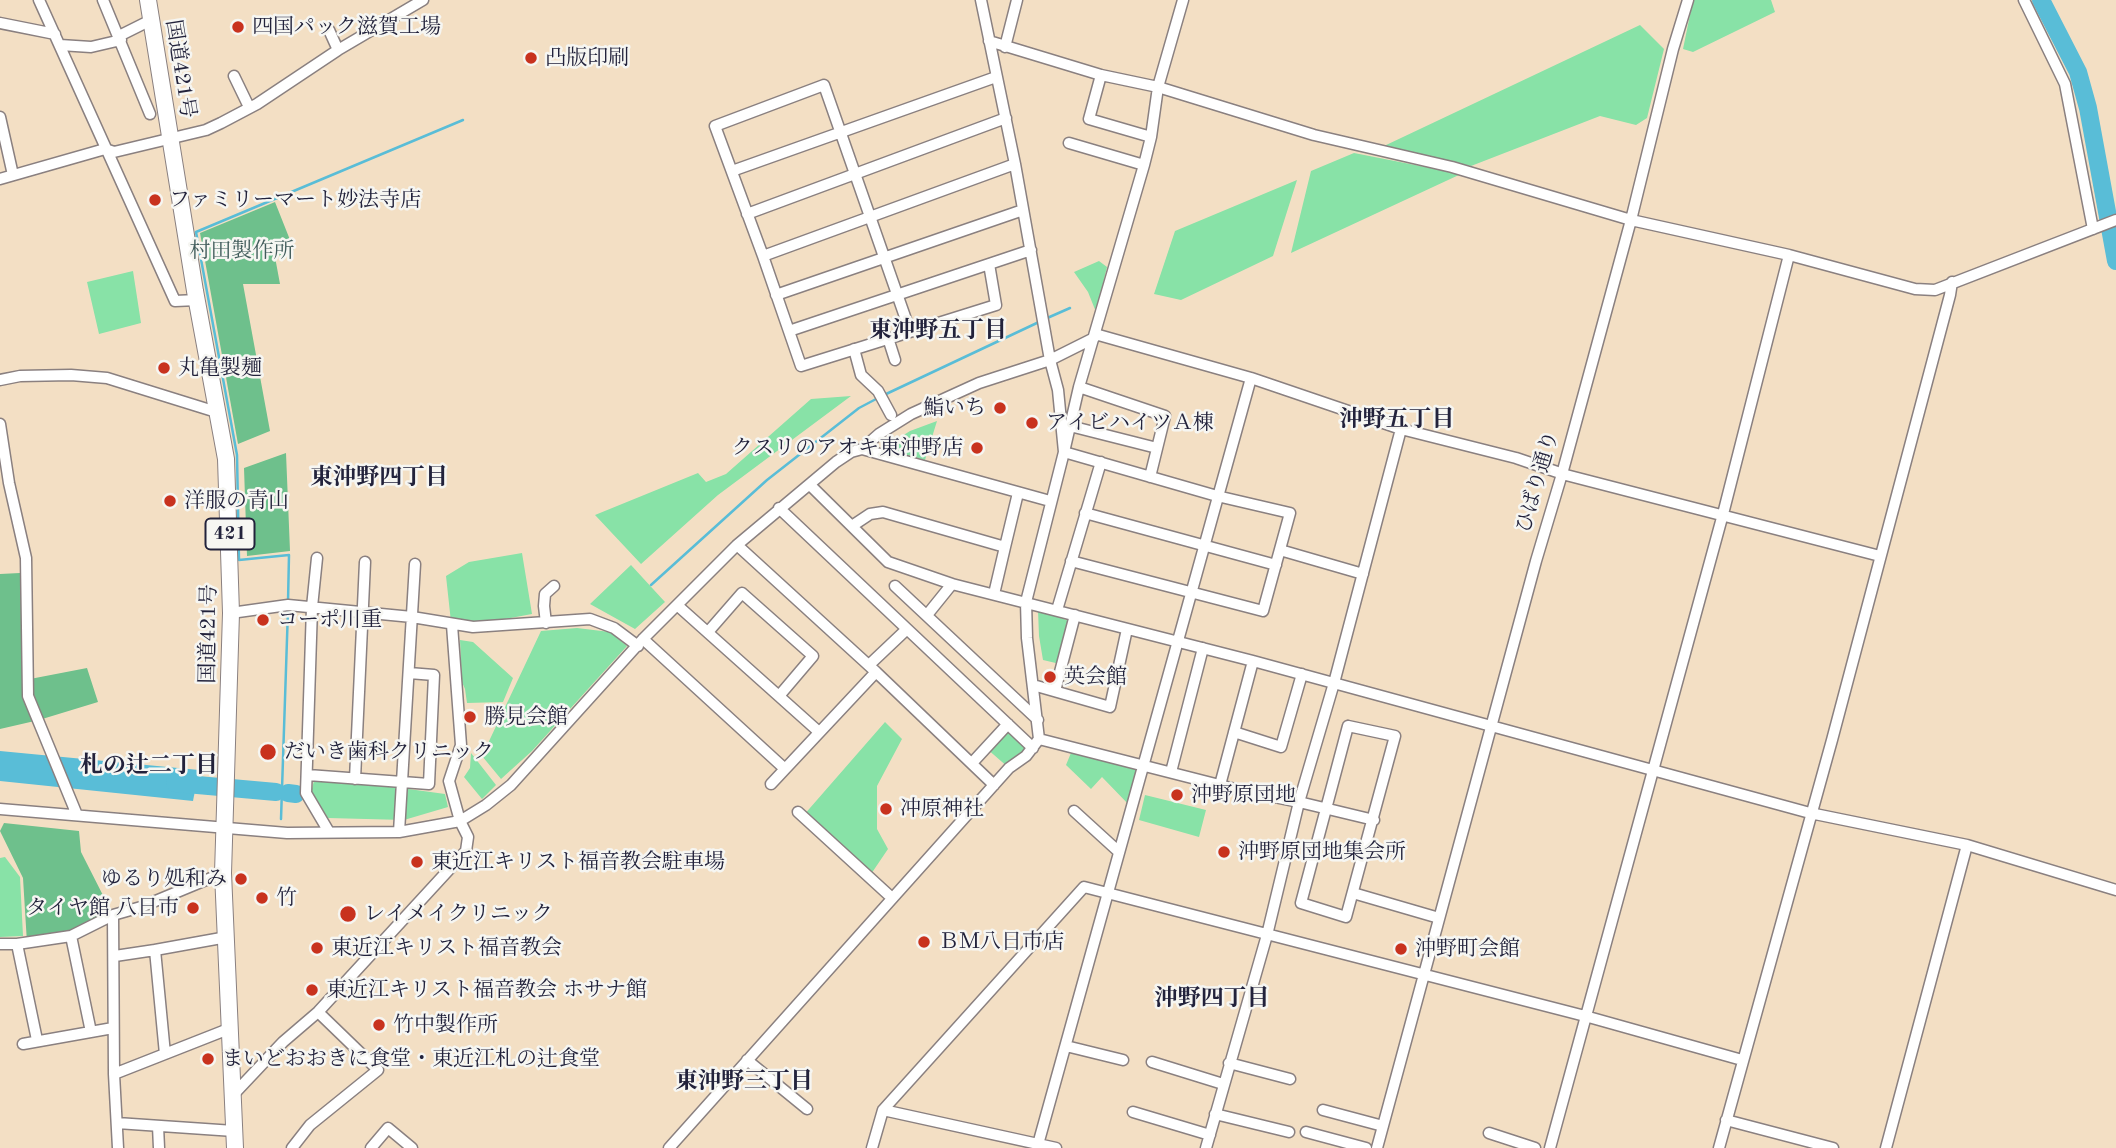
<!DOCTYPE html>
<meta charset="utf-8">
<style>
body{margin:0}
canvas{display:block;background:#f3dfc4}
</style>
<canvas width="2116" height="1148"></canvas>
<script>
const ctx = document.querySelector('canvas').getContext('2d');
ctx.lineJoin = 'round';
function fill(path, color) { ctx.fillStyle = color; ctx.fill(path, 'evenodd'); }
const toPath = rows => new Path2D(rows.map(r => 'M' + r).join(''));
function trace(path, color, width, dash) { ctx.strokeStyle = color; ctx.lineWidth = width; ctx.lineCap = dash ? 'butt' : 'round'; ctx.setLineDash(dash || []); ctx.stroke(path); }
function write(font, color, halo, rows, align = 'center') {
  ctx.font = font + ' "Old Standard TT","Noto Serif JP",serif'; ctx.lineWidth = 5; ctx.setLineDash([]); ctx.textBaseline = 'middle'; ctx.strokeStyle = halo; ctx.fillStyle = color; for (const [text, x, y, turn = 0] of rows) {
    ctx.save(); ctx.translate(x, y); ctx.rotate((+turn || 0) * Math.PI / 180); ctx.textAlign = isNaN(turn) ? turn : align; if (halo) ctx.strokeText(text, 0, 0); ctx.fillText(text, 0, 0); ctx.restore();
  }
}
const green = toPath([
 [1693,0,1771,0,1775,12,1693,52,1683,49],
 [1640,25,1664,49,1647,118,1636,125,1600,116,1471,166,1384,146],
 [1354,153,1461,174,1291,253,1311,171],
 [1297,180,1273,256,1181,300,1154,294,1175,231],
 [1099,261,1107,267,1096,312,1088,292,1074,272],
 [133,271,141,323,99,334,87,282],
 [851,396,718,495,641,564,595,515,698,473,706,482,726,474,811,399],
 [937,421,925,460,883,448,910,431],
 [522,553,532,614,473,625,451,622,446,576,469,562],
 [631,565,665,602,635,629,590,604],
 [1038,610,1069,621,1060,664,1043,660,1039,636],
 [577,628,610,632,627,646,532,751,501,779,482,756,541,631],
 [460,640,473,642,513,678,503,702,467,703,465,689,462,682],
 [885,722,902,739,877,786,877,829,888,849,869,877,803,816],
 [1008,724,1033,748,1009,768,986,748],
 [1073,748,1143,765,1131,807,1102,777,1091,789,1066,765],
 [471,753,496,785,482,799,464,777,470,768],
 [314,781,394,787,445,794,448,807,404,820,328,818,311,792],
 [1145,795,1206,810,1199,837,1139,820],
 [5,857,20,877,23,936,0,937,0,858]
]);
const forest = toPath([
 [275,202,294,250,275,257,280,284,243,284,270,431,238,444,200,233],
 [286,453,290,551,247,556,244,468],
 [20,573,28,690,30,679,87,668,98,702,39,720,0,729,0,574],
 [4,823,79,831,81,852,113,915,94,926,27,943,23,878,0,831]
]);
const water = toPath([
 [0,751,199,770,193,801,0,781]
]);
const stream = toPath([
 [1045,319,1070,308],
 [884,395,1039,322],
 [651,585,767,480,859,408,878,398],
 [288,602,289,555,239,560,237,455,196,232,463,120],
 [281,819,288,609]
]);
const river = toPath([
 [2041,0,2078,72,2088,108,2116,261],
 [175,783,276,792],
 [288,793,296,794]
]);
const minor = toPath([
 [39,0,175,301,197,300],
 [103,0,150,114],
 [2024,0,2065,84,2093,229],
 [0,23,55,34],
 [329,30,338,50],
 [119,36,151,20],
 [989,41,1101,75,1158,87,1314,135,1452,167,1631,220,1789,255,1915,289,1935,290,2116,220],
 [60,45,91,47,121,40],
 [1005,47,1017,0],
 [1101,75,1089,119,1151,137],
 [234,76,249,107],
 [0,117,13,175],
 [1069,143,1144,165],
 [732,171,996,77],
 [0,179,105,149,114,152,206,130,221,123,257,104,338,50,423,0],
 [747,214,1006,118],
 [763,256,1015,164],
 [776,295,1023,210],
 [789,331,1031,250],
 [910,331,824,85,715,126,763,256,801,366,996,305,989,264],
 [1095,334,1251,378,1401,429,1516,458,1566,475,1880,556],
 [888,338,895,360],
 [854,349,861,375,878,391,891,415],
 [0,380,20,376,71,375,107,378,210,410,216,405],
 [1079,387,1165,416,1150,477],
 [0,424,9,483,26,558,28,696,77,815],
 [1070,426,1157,448],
 [862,449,1050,501],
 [810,485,888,562,952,584,1253,661,1810,813,1967,845,2116,890],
 [779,508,1033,748],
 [1085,513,1276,565],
 [852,526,870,514,883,512,1005,547,994,594],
 [737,545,876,672,771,784],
 [1005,547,1018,493],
 [1280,550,1363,574],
 [317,558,312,607,306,793,329,832],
 [1071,561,1263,611,1290,513,1217,496,1064,452,1079,387,1144,165,1151,137,1158,87,1183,0],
 [895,586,1038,720],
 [677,605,819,732],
 [1057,610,1101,462],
 [231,613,288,605,412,617,473,627,590,619,614,628,638,646],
 [927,615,952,584],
 [546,623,544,606,545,594,554,586],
 [708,632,742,593,813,656,779,696],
 [643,639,785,769],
 [869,665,907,629],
 [876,672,994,785],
 [1033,685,1110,707,1127,629],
 [1055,691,1075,615],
 [1348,726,1395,736,1346,917,1301,903,1348,726],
 [1234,732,1281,747,1302,674],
 [1039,739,1239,790,1299,802,1334,683,1401,429],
 [972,763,1008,724],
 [1171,772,1203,648],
 [308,775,429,784,434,675,409,673],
 [355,779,365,562],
 [1220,785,1253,661],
 [0,809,287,833,399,832,460,821,486,805,511,785,643,639,737,545,836,462,851,452,862,449,879,434,911,414,979,383,1050,360,1094,338],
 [1074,811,1119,852],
 [798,812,892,898],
 [399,832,415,564],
 [1353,893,1439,918],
 [113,915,114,1074,118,1148],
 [71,936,91,1032],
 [0,944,17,944,71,936,113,915,141,907,223,873],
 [17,944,37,1040],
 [115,956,155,950],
 [23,1044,113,1028],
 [1066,1046,1123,1060],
 [165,1054,155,950,227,937],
 [747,1060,807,1109],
 [1152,1062,1223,1084],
 [1229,1063,1290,1079],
 [114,1074,231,1028],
 [233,1095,283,1042,318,1012,466,851,468,837,460,821,449,781,461,745,452,625],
 [883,1110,1056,1148],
 [1323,1110,1383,1126],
 [1133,1112,1210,1135],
 [1215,1114,1289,1132],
 [1726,1120,1833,1148],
 [117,1123,234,1131],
 [158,1126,159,1148],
 [1306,1132,1366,1148],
 [1489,1133,1535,1148],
 [292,1148,310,1125,378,1070,318,1012],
 [371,1148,388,1128,412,1148],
 [669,1148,1009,768,1026,756,1039,739,1027,638,1026,602,1064,452,1058,390,1050,360,1015,164,981,0],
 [872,1148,883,1110,1084,887,1585,1016,1742,1060],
 [1037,1148,1251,378],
 [1206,1148,1267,935,1299,802,1374,820],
 [1377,1148,1536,561,1562,474,1631,220,1673,49,1688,0],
 [1550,1148,1723,514,1789,255],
 [1719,1148,1832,740,1950,295,1952,282],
 [1886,1148,1967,845]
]);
const highway = toPath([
 [148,0,195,291,226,459,231,613,223,873,235,1148]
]);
const markers = [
 [238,27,7,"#c8321e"],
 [531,58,7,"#c8321e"],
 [155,200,7,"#c8321e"],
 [164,368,7,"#c8321e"],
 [1000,408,7,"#c8321e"],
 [1032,423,7,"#c8321e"],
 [977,448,7,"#c8321e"],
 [170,501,7,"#c8321e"],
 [263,620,7,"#c8321e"],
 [1050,677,7,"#c8321e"],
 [470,717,7,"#c8321e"],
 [268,752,9,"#c8321e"],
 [1177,795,7,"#c8321e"],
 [886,809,7,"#c8321e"],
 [1224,852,7,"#c8321e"],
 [417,862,7,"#c8321e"],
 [241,879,7,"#c8321e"],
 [262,898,7,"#c8321e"],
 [193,908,7,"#c8321e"],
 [348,914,9,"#c8321e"],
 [924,942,7,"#c8321e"],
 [317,948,7,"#c8321e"],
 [1401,949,7,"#c8321e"],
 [312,990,7,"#c8321e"],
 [379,1025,7,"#c8321e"],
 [208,1059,7,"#c8321e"]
];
const shields = [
 [230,534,49]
];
const shieldNames = [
 ["421",230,534]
];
const poiNames = [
 ["四国パック滋賀工場",252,27],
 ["凸版印刷",545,58],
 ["ファミリーマート妙法寺店",169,200],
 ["丸亀製麺",178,368],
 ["鮨いち",986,408,"right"],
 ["アイビハイツＡ棟",1046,423],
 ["クスリのアオキ東沖野店",963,448,"right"],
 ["洋服の青山",184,501],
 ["コーポ川重",277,620],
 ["英会館",1064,677],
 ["勝見会館",484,717],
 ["だいき歯科クリニック",284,752],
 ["沖野原団地",1191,795],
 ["冲原神社",900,809],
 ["沖野原団地集会所",1238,852],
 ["東近江キリスト福音教会駐車場",431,862],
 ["ゆるり処和み",227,879,"right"],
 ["竹",276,898],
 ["タイヤ館 八日市",179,908,"right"],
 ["レイメイクリニック",364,914],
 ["ＢＭ八日市店",938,942],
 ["東近江キリスト福音教会",331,948],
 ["沖野町会館",1415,949],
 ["東近江キリスト福音教会 ホサナ館",326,990],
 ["竹中製作所",393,1025],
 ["まいどおおきに食堂・東近江札の辻食堂",222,1059]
];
const streetNames = [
 ["国道421号",180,69,81],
 ["ひばり通り",1538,482,-74],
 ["国道421号",209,634,-89]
];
const parkNames = [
 ["村田製作所",242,251]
];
const neighbourhoodNames = [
 ["東沖野五丁目",938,331],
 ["沖野五丁目",1397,420],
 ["東沖野四丁目",379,478],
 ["札の辻二丁目",149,766],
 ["沖野四丁目",1212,999],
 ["東沖野三丁目",744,1082]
];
fill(green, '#88e2a7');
fill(forest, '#6ec08c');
fill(water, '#59bdd7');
trace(stream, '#59bdd7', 2.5);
trace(river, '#59bdd7', 18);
trace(minor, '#8a8080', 13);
trace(highway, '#8a8080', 18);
trace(minor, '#fff', 10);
trace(highway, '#fff', 16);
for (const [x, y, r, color] of markers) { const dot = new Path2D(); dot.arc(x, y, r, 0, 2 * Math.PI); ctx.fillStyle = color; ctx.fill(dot); trace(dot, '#f6f6f2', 2.5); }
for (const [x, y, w] of shields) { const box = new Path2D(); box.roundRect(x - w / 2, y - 15.5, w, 31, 5); ctx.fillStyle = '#f6f6f2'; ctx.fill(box); trace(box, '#22223b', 2); }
write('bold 19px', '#22223b', null, shieldNames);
write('21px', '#22223b', '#f6f6f2', poiNames, 'left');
write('21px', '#22223b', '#f6f6f2', streetNames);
write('21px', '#415c5b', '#f6f6f2', parkNames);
write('bold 23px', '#22223b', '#f6f6f2', neighbourhoodNames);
</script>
